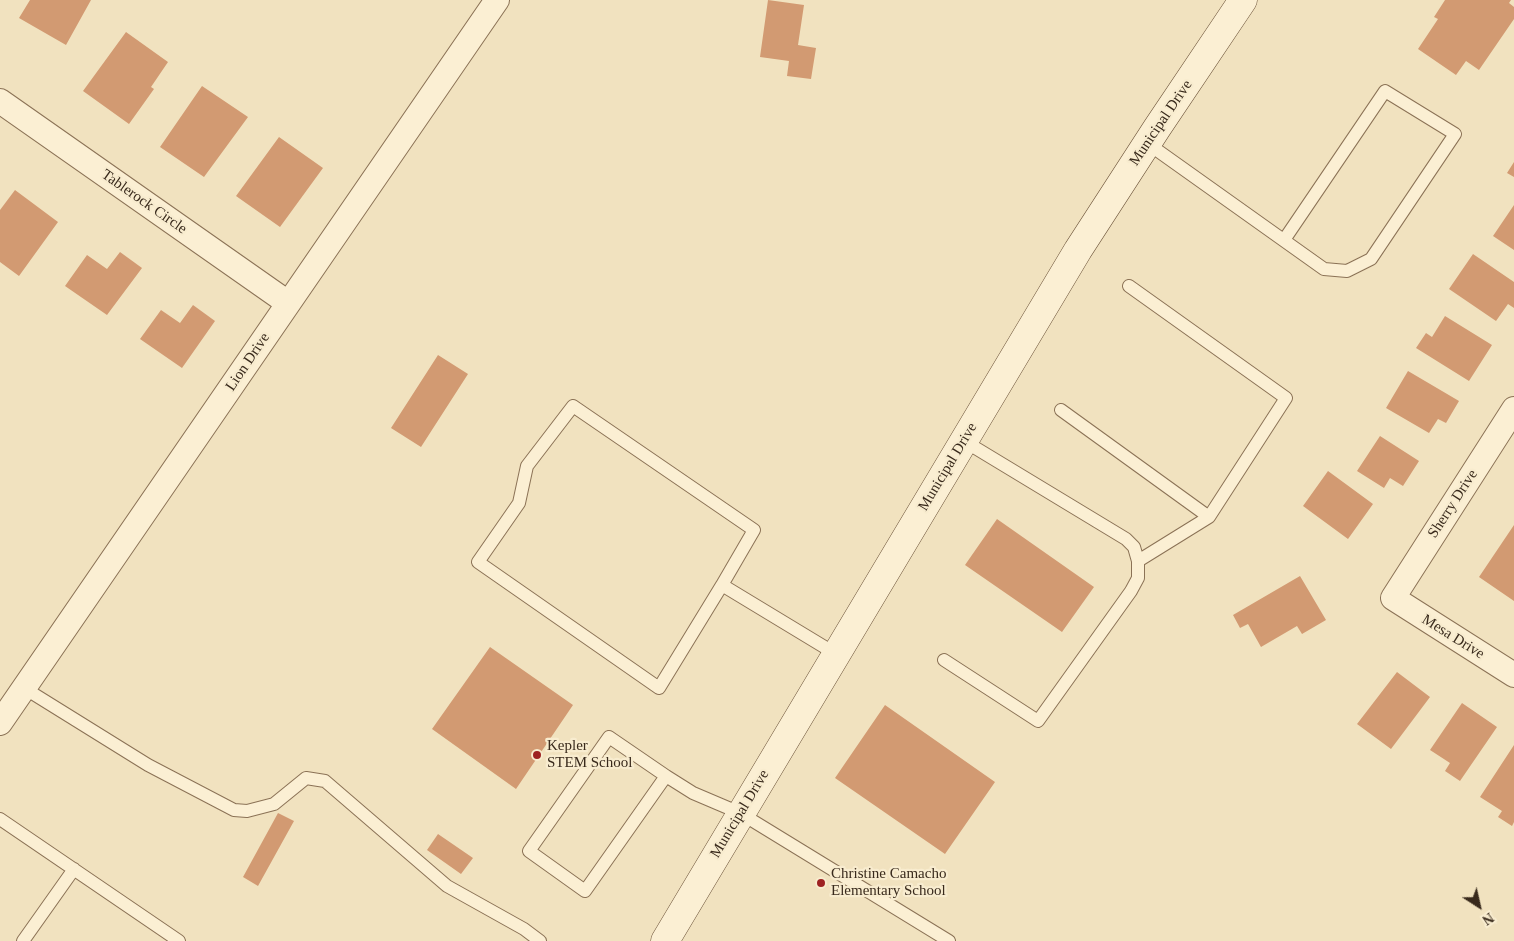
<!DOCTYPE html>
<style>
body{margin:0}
#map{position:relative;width:1514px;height:941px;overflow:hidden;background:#f1e2bf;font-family:"Times New Roman",serif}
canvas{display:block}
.north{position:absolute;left:1454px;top:881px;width:50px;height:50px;-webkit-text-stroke:4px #f8eccf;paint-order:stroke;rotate:145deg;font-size:14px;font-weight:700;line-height:20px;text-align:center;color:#392a1c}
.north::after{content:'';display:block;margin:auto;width:18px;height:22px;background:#392a1c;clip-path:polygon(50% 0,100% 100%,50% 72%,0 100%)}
</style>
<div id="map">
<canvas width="1514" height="941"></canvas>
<div class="north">N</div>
</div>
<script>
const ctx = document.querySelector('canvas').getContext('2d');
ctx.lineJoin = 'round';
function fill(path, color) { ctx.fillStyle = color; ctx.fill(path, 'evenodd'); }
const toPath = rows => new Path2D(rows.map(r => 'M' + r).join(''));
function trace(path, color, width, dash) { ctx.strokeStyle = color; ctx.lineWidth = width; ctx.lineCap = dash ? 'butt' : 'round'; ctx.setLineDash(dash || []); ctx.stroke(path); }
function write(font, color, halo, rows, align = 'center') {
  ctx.font = font + ' "Times New Roman",serif'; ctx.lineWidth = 4.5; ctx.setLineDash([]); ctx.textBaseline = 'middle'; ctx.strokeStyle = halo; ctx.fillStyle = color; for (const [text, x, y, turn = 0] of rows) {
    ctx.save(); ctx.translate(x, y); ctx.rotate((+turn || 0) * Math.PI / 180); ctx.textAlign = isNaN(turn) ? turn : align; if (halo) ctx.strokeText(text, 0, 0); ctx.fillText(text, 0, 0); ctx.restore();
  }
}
const building = toPath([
 [30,0,91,0,66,45,19,18],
 [768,0,804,5,798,45,816,48,811,79,787,76,789,61,760,57],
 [1445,0,1511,0,1509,3,1514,7,1514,19,1479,70,1466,61,1456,75,1418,49,1438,19,1434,17],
 [126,32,168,62,151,87,154,89,129,124,83,91],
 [202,86,248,117,204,177,160,147],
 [279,137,323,168,280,227,236,196],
 [1514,162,1514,177,1507,173],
 [15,190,58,222,19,276,0,262,0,210],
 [1514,205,1514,250,1493,236],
 [120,252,142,268,107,315,65,286,87,255,107,269],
 [1473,254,1514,282,1514,308,1508,304,1496,321,1449,289],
 [193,305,215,321,182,368,140,339,161,310,180,323],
 [1445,316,1492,345,1469,381,1416,348,1426,333,1432,337],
 [438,355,468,374,421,447,391,428],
 [1408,371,1459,401,1446,423,1438,419,1429,433,1386,408],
 [1380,436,1419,461,1403,486,1390,478,1384,488,1357,471],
 [1328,471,1373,504,1348,539,1303,506],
 [997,519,1094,587,1062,632,965,565],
 [1514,525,1514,601,1479,577],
 [1300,576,1326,620,1302,634,1297,626,1261,647,1248,624,1240,628,1233,615],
 [490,647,573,705,516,789,432,729],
 [1397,672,1430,697,1391,749,1357,724],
 [1462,703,1497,727,1460,781,1445,771,1450,763,1430,750],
 [885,705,995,782,945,854,835,778],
 [1514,745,1514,822,1512,826,1498,817,1502,811,1480,797],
 [278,813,294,821,258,886,243,877],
 [438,834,473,858,461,874,427,850]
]);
const lane = toPath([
 [1147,143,1324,269,1347,271,1371,259,1455,134,1385,91,1284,240],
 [1129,286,1286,398,1209,517,1138,561],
 [1061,410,1209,517],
 [722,585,659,688,478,562,519,503,527,466,573,406,754,530,722,585,836,654],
 [944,660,1038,721,1131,591,1138,578,1138,561,1134,547,1126,539,964,441],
 [24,688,148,765,234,810,247,811,274,804,306,778,325,781,447,886,524,929,540,941],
 [666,776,585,891,529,851,609,737,666,776,693,793,740,813,949,941],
 [0,819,179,941],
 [23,941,74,869]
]);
const street = toPath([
 [0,101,288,303],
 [1514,409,1393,598,1514,675],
 [0,723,497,0]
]);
const secondary = toPath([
 [665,941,1078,250,1157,128,1243,0]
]);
const markers = [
 [537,755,5,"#9e2222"],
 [821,883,5,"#9e2222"]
];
const streetNames = [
 ["Municipal Drive",1161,123,-56],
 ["Tablerock Circle",144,202,35],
 ["Lion Drive",248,362,-56],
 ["Municipal Drive",948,467,-59],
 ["Sherry Drive",1453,504,-57],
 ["Mesa Drive",1453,637,32],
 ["Municipal Drive",740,814,-59]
];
const poiNames = [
 ["Kepler",547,746],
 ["STEM School",547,763],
 ["Christine Camacho",831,874],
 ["Elementary School",831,891]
];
fill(building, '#d29a72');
trace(lane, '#8b7256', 14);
trace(street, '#8b7256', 26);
trace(secondary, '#6c5339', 29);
trace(lane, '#fbefd3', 12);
trace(street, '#fbefd3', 24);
trace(secondary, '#fbefd3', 28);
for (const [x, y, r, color] of markers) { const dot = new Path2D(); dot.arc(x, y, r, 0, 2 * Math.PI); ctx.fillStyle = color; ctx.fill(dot); trace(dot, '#f8eccf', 2); }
write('15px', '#392a1c', '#f8eccf', streetNames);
write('15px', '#392a1c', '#f8eccf', poiNames, 'left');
</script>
